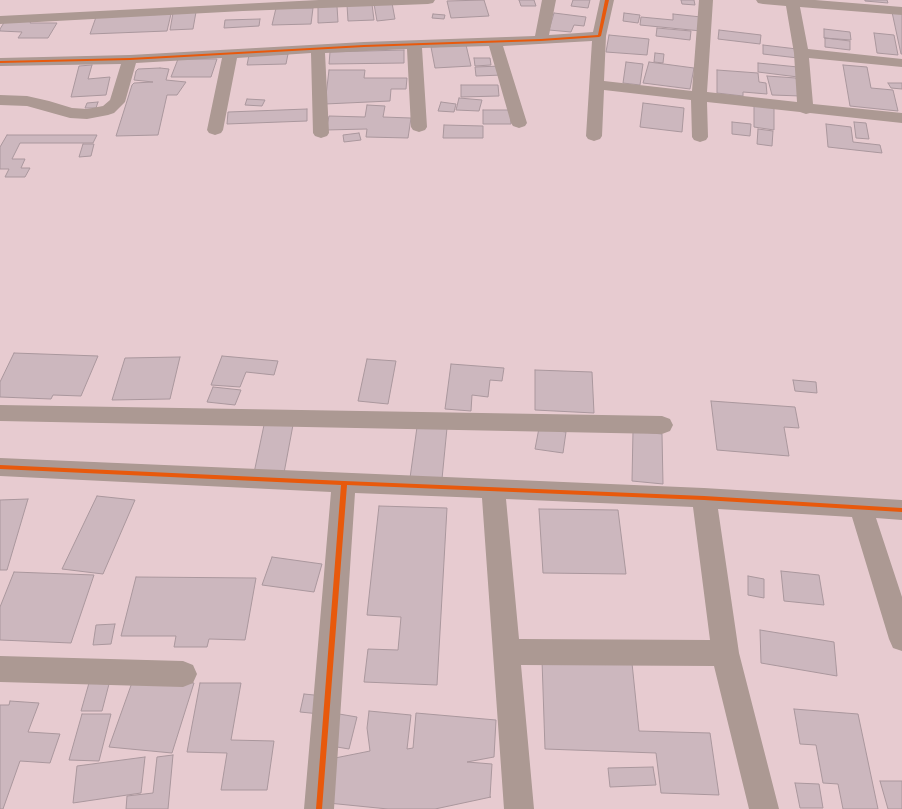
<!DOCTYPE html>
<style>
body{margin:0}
canvas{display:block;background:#e7cbd0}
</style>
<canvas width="902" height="809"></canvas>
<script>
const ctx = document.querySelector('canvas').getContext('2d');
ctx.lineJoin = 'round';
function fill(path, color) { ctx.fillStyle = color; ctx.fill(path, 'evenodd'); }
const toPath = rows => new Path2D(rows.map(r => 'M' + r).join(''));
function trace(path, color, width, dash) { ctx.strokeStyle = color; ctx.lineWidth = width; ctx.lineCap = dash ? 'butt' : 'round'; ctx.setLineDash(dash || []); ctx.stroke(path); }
const building = toPath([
 [484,0,489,16,451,18,447,1,484,0],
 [519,0,534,0,536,6,521,6,519,0],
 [573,0,590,0,588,8,571,6,573,0],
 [681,0,694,0,695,5,682,4,681,0],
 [865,0,887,0,888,3,865,1,865,0],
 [392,3,395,19,377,21,374,4,392,3],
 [372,4,374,20,348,21,347,5,372,4],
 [337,6,338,22,318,23,318,7,337,6],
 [276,8,313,8,311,24,272,25,276,8],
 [196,12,193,29,170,30,173,13,196,12],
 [892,12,902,13,902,54,901,54,892,12],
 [554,13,586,17,584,26,574,25,571,32,549,30,554,13],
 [624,13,640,15,638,23,623,21,624,13],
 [171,14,167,31,90,34,96,17,171,14],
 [433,14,445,15,444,19,432,18,433,14],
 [673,14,701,17,701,31,640,25,641,17,673,20,673,14],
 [260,19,259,26,224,28,225,20,260,19],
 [5,21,31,21,30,23,57,23,48,38,18,38,22,32,0,31,0,29,5,21],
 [657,28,691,31,690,40,656,36,657,28],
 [824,29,850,32,851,40,824,38,824,29],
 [719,30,761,35,760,44,718,39,719,30],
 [874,33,894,35,898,55,877,53,874,33],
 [609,35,649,39,647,55,606,52,609,35],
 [825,38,850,41,850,50,825,47,825,38],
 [466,45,471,66,435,68,431,47,466,45],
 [763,45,797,49,798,58,763,54,763,45],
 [404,50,404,63,329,64,330,52,404,50],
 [655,53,664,54,663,63,654,62,655,53],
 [288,54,286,64,247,65,249,55,288,54],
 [474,58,490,58,491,65,475,66,474,58],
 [178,59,217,59,211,77,171,77,178,59],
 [626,62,643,64,640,85,623,83,626,62],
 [649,62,694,68,690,89,643,83,649,62],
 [758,63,798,67,798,77,758,72,758,63],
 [92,65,88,79,110,77,106,95,71,97,79,66,92,65],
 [843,65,867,67,871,88,893,90,898,111,850,106,843,65],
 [501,66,503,75,476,76,475,67,501,66],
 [160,68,169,69,166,80,186,82,177,95,167,95,158,135,116,136,132,85,134,83,153,82,134,80,136,71,138,69,160,68],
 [329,70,365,70,364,78,407,78,406,89,391,89,390,101,325,104,329,70],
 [717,70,758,73,759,82,766,83,767,94,743,92,743,96,717,93,717,70],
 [767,76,796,78,801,96,772,95,767,76],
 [888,83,902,83,902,89,891,88,888,83],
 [461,85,498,85,499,96,461,97,461,85],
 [459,98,482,100,479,111,456,110,459,98],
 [247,99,265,100,262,106,245,105,247,99],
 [98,102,96,108,85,108,87,103,98,102],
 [441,102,456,104,454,112,438,111,441,102],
 [643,103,684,108,682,132,640,127,643,103],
 [367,105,385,106,383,117,411,118,408,138,366,137,367,129,326,130,329,116,365,117,367,105],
 [754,105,774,107,774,130,754,127,754,105],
 [307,109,307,121,227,124,228,112,307,109],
 [483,110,510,110,511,124,483,124,483,110],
 [732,122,751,124,750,136,732,134,732,122],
 [854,122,866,123,869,139,856,138,854,122],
 [826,124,851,127,853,142,880,145,882,153,828,147,826,124],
 [444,125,483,126,483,138,443,138,444,125],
 [758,129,773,131,772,146,757,144,758,129],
 [359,133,361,140,344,142,343,135,359,133],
 [7,135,97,135,93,143,20,143,12,159,25,159,21,168,30,168,25,177,5,177,9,169,0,169,0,147,7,135],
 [83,144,94,144,91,156,79,157,83,144],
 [14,353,98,356,81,396,53,395,51,399,0,397,0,382,14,353],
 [222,356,278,361,274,375,246,372,240,387,211,385,222,356],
 [180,357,170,399,112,400,125,358,180,357],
 [367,359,396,361,388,404,358,401,367,359],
 [451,364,504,368,502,381,490,380,488,397,472,395,471,411,445,409,451,364],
 [535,370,592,372,594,413,535,410,535,370],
 [793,380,816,382,817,393,795,391,793,380],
 [213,387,241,390,235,405,207,402,213,387],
 [711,401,795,407,799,428,784,427,789,456,717,450,711,401],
 [264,425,293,425,284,473,254,473,264,425],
 [417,427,447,428,442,479,410,478,417,427],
 [539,428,566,432,563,453,535,449,539,428],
 [633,431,662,434,663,484,632,481,633,431],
 [97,496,135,500,103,574,62,569,97,496],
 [28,499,7,570,0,570,0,500,28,499],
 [379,506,447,508,437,685,364,682,368,649,398,650,401,617,367,615,379,506],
 [539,509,618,510,626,574,543,573,539,509],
 [272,557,322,564,314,592,262,585,272,557],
 [781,571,819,575,824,605,784,601,781,571],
 [14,572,94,575,71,643,0,640,0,607,14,572],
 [748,576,764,579,764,598,748,595,748,576],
 [136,577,256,578,245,640,209,639,207,647,174,647,176,636,121,636,136,577],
 [115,624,111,644,93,645,96,625,115,624],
 [760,630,834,642,837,676,761,663,760,630],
 [542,660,632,663,639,731,710,733,719,795,661,793,656,753,545,749,542,660],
 [134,677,194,683,172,753,109,747,134,677],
 [89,683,109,684,102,711,81,711,89,683],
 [200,683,241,683,231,740,274,741,267,790,221,790,227,753,187,752,200,683],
 [304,694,324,696,320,714,300,712,304,694],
 [10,701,39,703,28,732,60,734,50,763,20,761,3,809,0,809,0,705,9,705,10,701],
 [794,709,858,714,878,809,843,809,838,784,823,783,816,745,800,744,794,709],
 [369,711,411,715,407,749,413,748,416,713,496,720,494,757,467,762,492,764,490,797,491,797,435,809,388,809,328,803,335,758,370,751,367,728,369,711],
 [82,714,111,714,99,761,69,760,82,714],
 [339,714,357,717,349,749,331,746,339,714],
 [173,755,168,809,126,809,127,796,153,793,157,757,173,755],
 [145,757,141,793,73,803,77,766,145,757],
 [653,767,656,785,610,787,608,768,653,767],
 [880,781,902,781,902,809,888,809,880,781],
 [795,783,819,784,823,808,800,808,795,783]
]);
const minor = toPath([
 [319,0,435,0,433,3,428,4,243,11,0,24,0,16,319,0],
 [542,0,556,0,549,35,593,32,600,0,614,0,606,36,604,81,692,91,699,0,713,0,707,92,797,102,794,53,786,6,763,4,758,3,756,0,815,0,902,7,902,15,800,7,808,49,902,59,902,67,809,58,813,104,902,113,902,123,810,113,806,114,800,112,707,102,708,137,706,140,700,142,694,140,692,137,691,100,604,90,602,136,600,139,594,141,588,139,586,136,592,41,503,46,527,123,525,126,519,128,513,126,511,123,489,46,422,48,427,127,425,130,419,132,413,130,411,127,407,49,325,53,329,133,327,136,321,138,315,136,313,133,311,53,237,58,223,130,221,133,215,135,209,133,207,130,222,58,136,63,125,102,114,113,108,115,87,119,70,118,27,106,0,105,0,95,27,96,49,101,72,108,87,109,103,106,110,100,121,64,0,66,0,58,130,55,364,42,535,36,542,0],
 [0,405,662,416,670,419,673,425,670,431,662,434,0,421,0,405],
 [0,458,704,488,902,500,902,520,876,518,902,597,902,651,893,648,889,639,852,517,718,509,739,653,779,809,749,809,714,666,521,665,534,809,504,809,482,498,355,493,334,809,304,809,331,492,0,476,0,458],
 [506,499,693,507,710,640,519,639,506,499],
 [0,656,183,661,193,665,197,674,193,683,183,687,0,682,0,656]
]);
const cycleway = toPath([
 [605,0,609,0,601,36,599,37,541,41,364,47,130,60,0,63,0,61,130,58,364,45,541,39,598,35,605,0],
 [0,465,344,481,704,496,902,508,902,512,704,500,347,485,322,809,316,809,341,485,0,469,0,465]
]);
fill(building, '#ccb7be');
trace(building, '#aa979d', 1);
fill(minor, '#ac9993');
fill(cycleway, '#e8590c');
</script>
